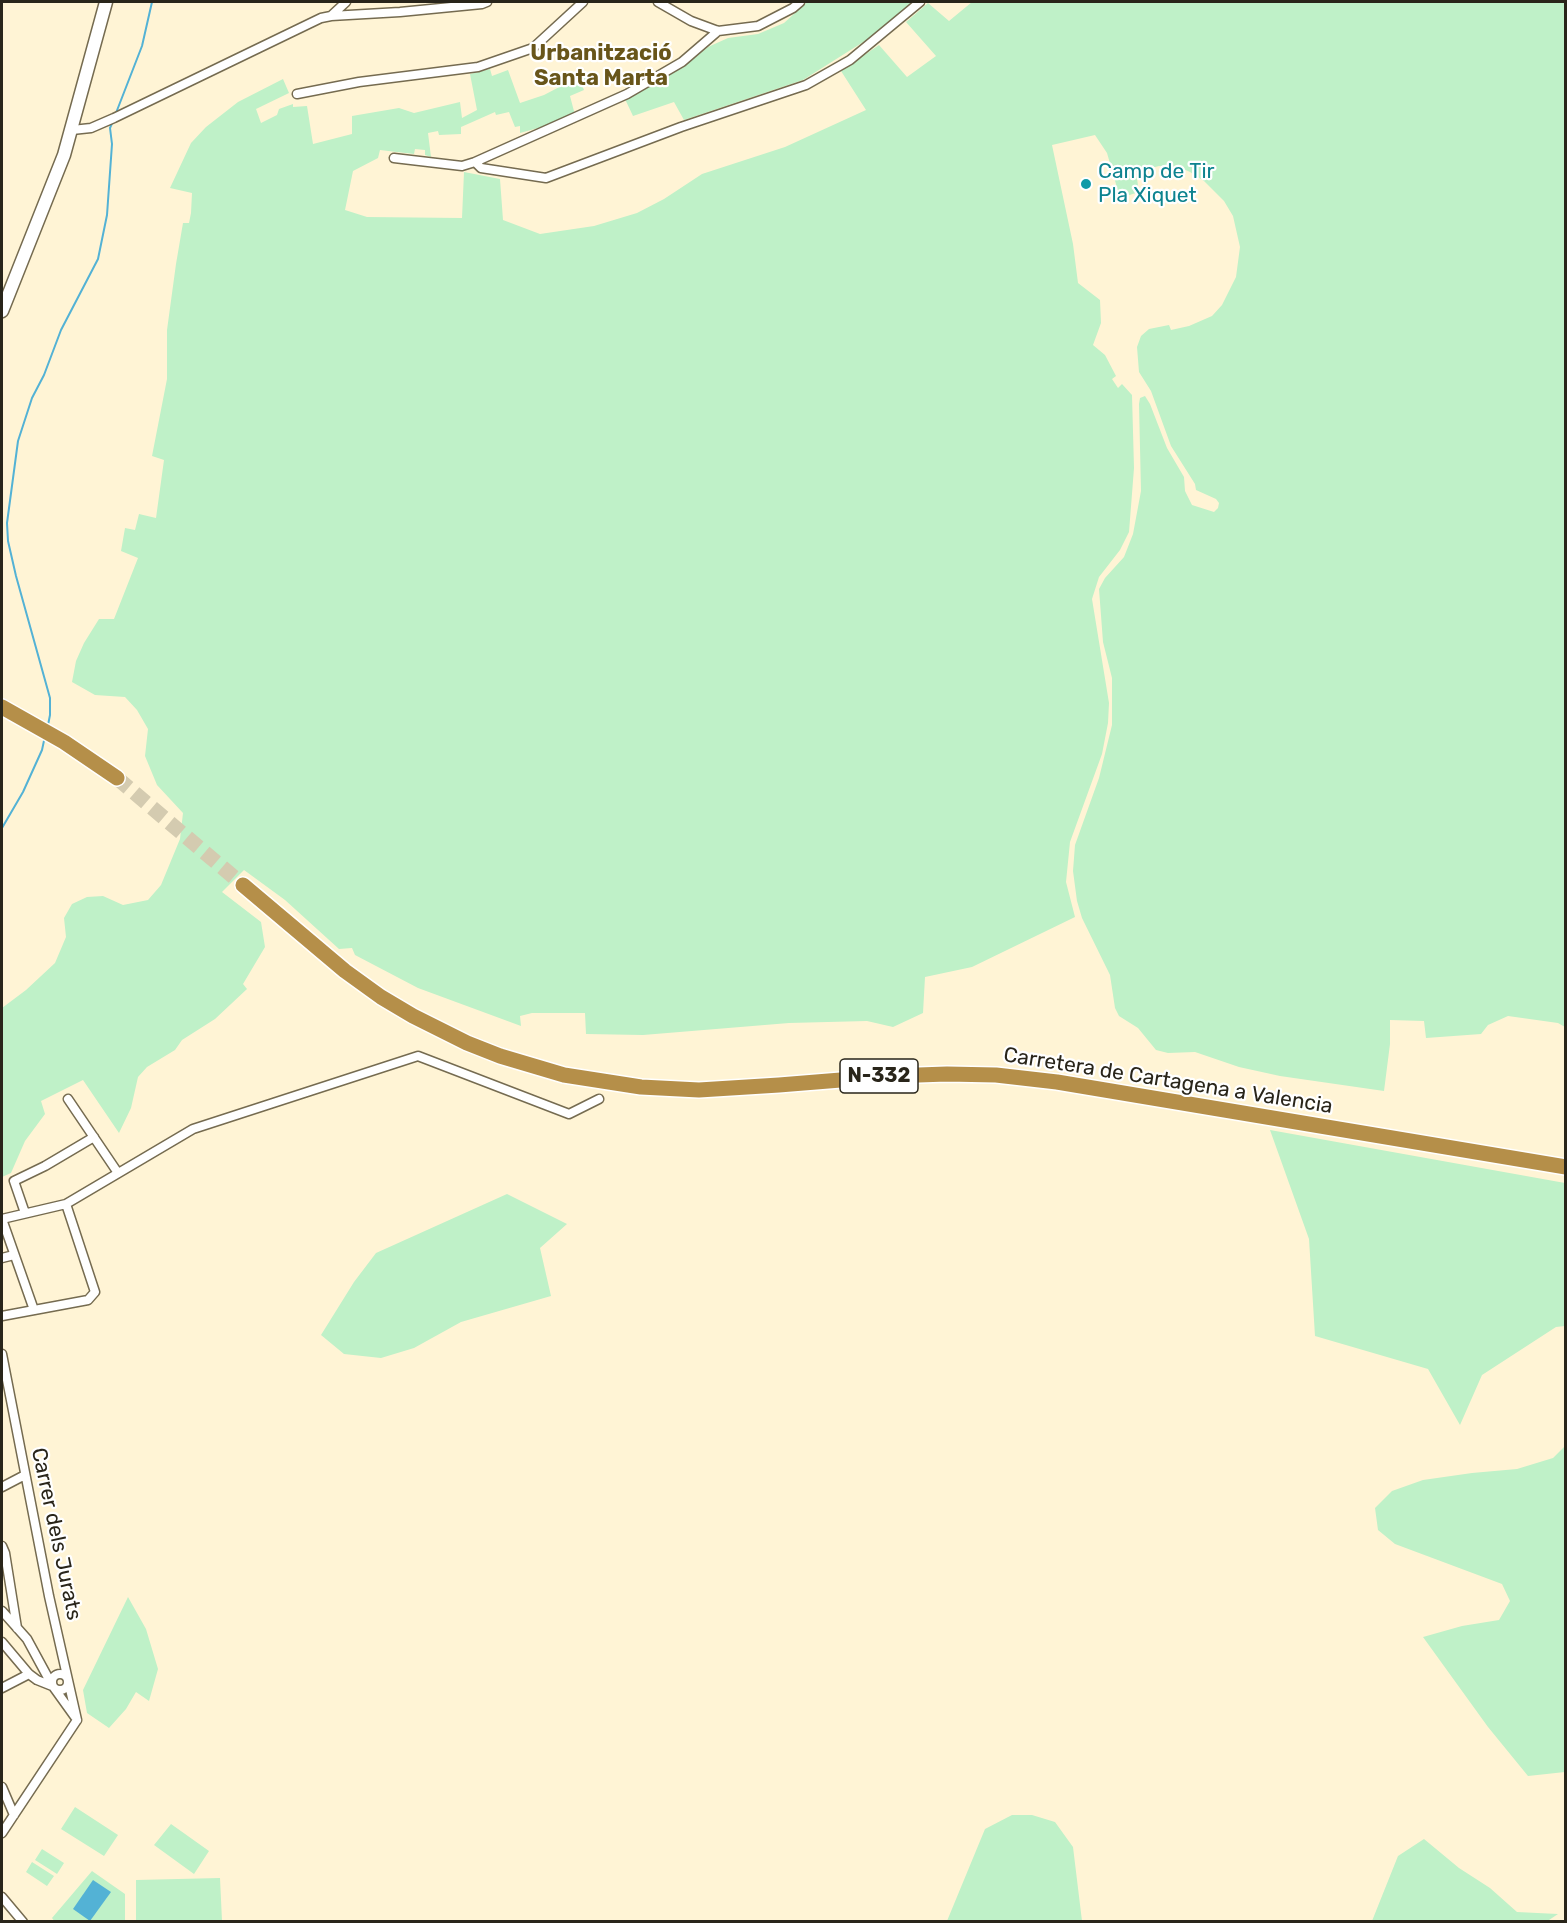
<!DOCTYPE html>
<meta charset="utf-8">
<style>
body{margin:0}
#map{position:relative;width:1567px;height:1923px;overflow:hidden;background:#fff4d5;font-family:Rubik,sans-serif}
canvas{display:block}
.frame{position:absolute;inset:0;border:3px solid #29251a;pointer-events:none}
</style>
<div id="map">
<canvas width="1567" height="1923"></canvas>
<div class="frame"></div>
</div>
<script>
const ctx = document.querySelector('canvas').getContext('2d');
ctx.lineJoin = 'round';
function fill(path, color) { ctx.fillStyle = color; ctx.fill(path, 'evenodd'); }
const toPath = rows => new Path2D(rows.map(r => 'M' + r).join(''));
function trace(path, color, width, dash) { ctx.strokeStyle = color; ctx.lineWidth = width; ctx.lineCap = dash ? 'butt' : 'round'; ctx.setLineDash(dash || []); ctx.stroke(path); }
function write(font, color, halo, rows, align = 'center') {
  ctx.font = font + ' Rubik,sans-serif'; ctx.lineWidth = 4.5; ctx.setLineDash([]); ctx.textBaseline = 'middle'; ctx.strokeStyle = halo; ctx.fillStyle = color; for (const [text, x, y, turn = 0] of rows) {
    ctx.save(); ctx.translate(x, y); ctx.rotate((+turn || 0) * Math.PI / 180); ctx.textAlign = isNaN(turn) ? turn : align; if (halo) ctx.strokeText(text, 0, 0); ctx.fillText(text, 0, 0); ctx.restore();
  }
}
const green = toPath([
 [807,2,914,2,868,39,803,80,684,120,674,102,633,116,625,99,687,64,708,47,728,38,758,34,784,23],
 [972,2,1565,2,1565,1027,1558,1023,1508,1016,1488,1025,1481,1034,1426,1038,1424,1021,1390,1020,1390,1044,1384,1091,1280,1076,1239,1067,1195,1052,1168,1053,1156,1050,1138,1028,1119,1016,1115,1008,1110,975,1082,918,1077,901,1073,871,1075,845,1099,778,1112,725,1112,678,1103,642,1099,589,1105,578,1124,557,1133,534,1141,491,1139,404,1140,398,1145,396,1150,404,1167,448,1184,477,1185,491,1192,505,1214,512,1218,508,1219,503,1216,499,1196,490,1195,484,1171,446,1151,391,1139,372,1137,347,1141,336,1149,329,1169,325,1171,330,1189,326,1212,316,1222,305,1236,277,1240,247,1233,216,1224,201,1204,181,1190,172,1179,167,1159,166,1136,172,1139,192,1120,198,1107,153,1095,135,1052,145,1073,244,1078,283,1100,300,1101,323,1093,345,1105,355,1116,376,1112,379,1118,388,1122,384,1132,395,1134,468,1129,532,1120,550,1099,577,1092,599,1109,703,1108,723,1102,754,1070,842,1066,882,1075,917,972,967,925,977,923,1013,893,1027,867,1021,789,1023,643,1035,586,1034,585,1013,532,1013,520,1016,521,1026,418,988,355,955,352,948,339,949,285,900,244,870,222,892,261,922,265,947,243,984,247,989,215,1019,182,1040,175,1050,147,1067,138,1077,131,1108,119,1133,83,1080,41,1101,45,1114,25,1141,11,1173,2,1177,2,1008,26,990,55,963,66,937,64,918,72,904,87,897,103,896,123,905,148,900,161,885,180,839,183,813,157,785,145,756,148,729,137,710,125,697,95,695,72,682,76,661,84,643,99,619,114,619,138,558,121,551,125,528,135,530,139,514,156,518,164,460,152,456,167,379,167,330,176,264,183,223,189,223,191,213,192,193,170,188,191,143,206,127,238,102,283,79,289,93,256,109,261,123,277,115,279,109,293,104,293,107,307,106,313,144,352,134,352,116,399,108,414,113,460,102,462,118,477,110,470,74,490,69,492,76,508,70,520,103,544,95,590,71,594,78,581,83,584,90,570,96,575,115,556,123,520,133,520,126,515,127,509,112,496,115,495,112,461,127,461,134,439,135,438,131,428,133,431,157,425,155,425,150,415,149,414,154,380,150,378,158,353,171,345,210,367,217,462,218,464,172,500,179,503,220,540,234,594,226,637,213,664,199,702,174,785,147,866,110,841,71,879,45,907,77,936,56,906,22,928,3,949,21],
 [1270,1130,1565,1183,1565,1326,1556,1327,1482,1375,1460,1425,1428,1369,1315,1336,1309,1239],
 [507,1194,567,1224,540,1248,551,1296,461,1322,414,1348,381,1358,344,1354,321,1335,354,1282,376,1253],
 [1565,1446,1565,1772,1528,1776,1488,1727,1423,1637,1462,1626,1499,1620,1510,1601,1502,1584,1395,1544,1378,1530,1375,1508,1392,1491,1423,1480,1472,1473,1517,1469,1553,1458],
 [128,1597,146,1629,158,1669,149,1701,136,1692,126,1709,109,1728,87,1713,83,1690],
 [75,1807,118,1835,104,1856,61,1829],
 [1012,1815,1032,1815,1055,1822,1073,1847,1082,1921,947,1921,985,1829],
 [171,1824,209,1851,194,1874,154,1845],
 [1424,1839,1459,1868,1490,1888,1517,1912,1558,1914,1546,1922,1372,1921,1398,1856],
 [42,1849,64,1863,57,1874,35,1860],
 [32,1862,54,1876,47,1886,26,1872],
 [92,1871,125,1894,125,1921,55,1922,52,1918],
 [220,1878,222,1921,136,1921,136,1880]
]);
const water = toPath([
 [93,1880,111,1892,90,1921,73,1909]
]);
const stream = toPath([
 [116,113,142,46,152,2],
 [48,725,50,715,50,698,16,576,8,541,7,523,18,441,32,398,44,375,61,330,98,259,107,215,112,144,110,128,113,121],
 [2,828,23,792,42,750,45,736]
]);
const highwayTunnel = toPath([
 [117,778,243,885]
]);
const street = toPath([
 [658,2,691,21,718,31,758,26,793,8,800,2],
 [332,15,346,2],
 [718,31,682,62,627,94,475,162,481,168,546,178,681,127,806,85,850,60,920,2],
 [297,94,359,82,478,67,533,48,583,2],
 [72,130,91,128,114,118,321,18,331,16,400,12,482,4,487,2],
 [394,158,462,166,475,162],
 [68,1099,118,1173],
 [25,1213,14,1181,45,1166,94,1137],
 [2,1219,66,1204,193,1129,418,1056,569,1114,599,1099],
 [2,1219,34,1310],
 [2,1258,14,1255],
 [2,1316,88,1300,95,1292,66,1204],
 [2,1354,49,1596,77,1720],
 [2,1487,25,1475],
 [2,1546,5,1553,17,1628],
 [2,1611,27,1639,52,1685,75,1717],
 [2,1642,29,1674,37,1680,52,1686],
 '52 1682a8 8 0 1 1 16 0a8 8 0 1 1-16 0Z',
 [2,1688,29,1674],
 [2,1787,14,1815],
 [2,1833,77,1720],
 [2,1897,23,1922]
]);
const secondary = toPath([
 [2,311,64,155,106,2]
]);
const highway = toPath([
 [2,707,64,742,117,778],
 [243,885,345,971,381,997,413,1016,467,1043,500,1056,564,1075,641,1087,699,1090,779,1085,890,1076,947,1074,996,1075,1057,1082,1566,1167]
]);
const markers = [
 [1086,184,6,"#0f9aa8"]
];
const shields = [
 [879,1076,78]
];
const shieldNames = [
 ["N-332",879,1076]
];
const cultureNames = [
 ["Camp de Tir",1098,172],
 ["Pla Xiquet",1098,196]
];
const streetNames = [
 ["Carretera de Cartagena a Valencia",1168,1081,9],
 ["Carrer dels Jurats",56,1534,78]
];
const neighbourhoodNames = [
 ["Urbanització",601,54],
 ["Santa Marta",601,79]
];
fill(green, '#bff1c8');
fill(water, '#53b2d5');
trace(stream, '#53b2d5', 2);
trace(highwayTunnel, '#d4cbb0', 15, [15, 8]);
trace(street, '#756b50', 11);
trace(secondary, '#756b50', 15);
trace(highway, '#fff', 18);
trace(street, '#fff', 8);
trace(secondary, '#fff', 12);
trace(highway, '#b58f49', 15);
for (const [x, y, r, color] of markers) { const dot = new Path2D(); dot.arc(x, y, r, 0, 2 * Math.PI); ctx.fillStyle = color; ctx.fill(dot); trace(dot, '#fff', 2); }
for (const [x, y, w] of shields) { const box = new Path2D(); box.roundRect(x - w / 2, y - 17, w, 34, 4.5); ctx.fillStyle = '#fff'; ctx.fill(box); trace(box, '#29251a', 1.5); }
write('bold 20px', '#29251a', null, shieldNames);
write('21px', '#0d838f', '#fff', cultureNames, 'left');
write('21px', '#29251a', '#fff', streetNames);
write('bold 22px', '#68551a', '#fff', neighbourhoodNames);
</script>
